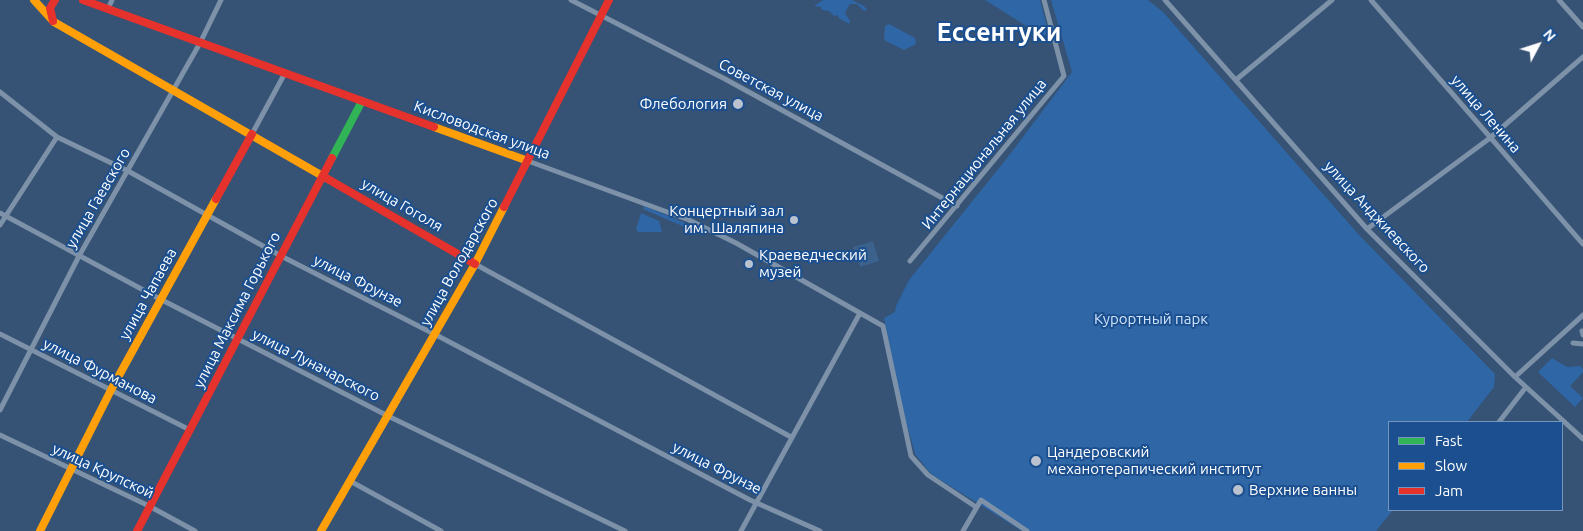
<!DOCTYPE html>
<meta charset="utf-8">
<style>
body{margin:0}
#map{position:relative;width:1583px;height:531px;overflow:hidden;background:#365274;font-family:Ubuntu,sans-serif}
canvas{display:block}
.legend{position:absolute;left:1388px;top:421px;width:175px;height:90px;box-sizing:border-box;background:#1b4f8f;border:1px solid #7695bc;margin:0;padding:6px 9px;list-style:none;font-size:15px;color:#fff}
.legend li{display:flex;align-items:center;gap:10px;height:25px}
.legend b{width:25px;border:1px solid #7695bc}
.north{position:absolute;left:1513px;top:20px;width:50px;height:50px;-webkit-text-stroke:4px #1b4f8f;paint-order:stroke;rotate:50deg;font-size:14px;font-weight:700;line-height:20px;text-align:center;color:#fff}
.north::after{content:'';display:block;margin:auto;width:18px;height:22px;background:#fff;clip-path:polygon(50% 0,100% 100%,50% 72%,0 100%)}
</style>
<div id="map">
<canvas width="1583" height="531"></canvas>
<ul class="legend">
<li><b style="height:6px;background:#30b455"></b>Fast</li>
<li><b style="height:6px;background:#ff9f0a"></b>Slow</li>
<li><b style="height:6px;background:#e5322d"></b>Jam</li>
</ul>
<div class="north">N</div>
</div>
<script>
const ctx = document.querySelector('canvas').getContext('2d');
ctx.lineJoin = 'round';
function fill(path, color) { ctx.fillStyle = color; ctx.fill(path, 'evenodd'); }
const toPath = rows => new Path2D(rows.map(r => 'M' + r).join(''));
function trace(path, color, width, dash) { ctx.strokeStyle = color; ctx.lineWidth = width; ctx.lineCap = dash ? 'butt' : 'round'; ctx.setLineDash(dash || []); ctx.stroke(path); }
function write(font, color, halo, rows, align = 'center') {
  ctx.font = font + ' Ubuntu,sans-serif'; ctx.lineWidth = 4; ctx.setLineDash([]); ctx.textBaseline = 'middle'; ctx.strokeStyle = halo; ctx.fillStyle = color; for (const [text, x, y, turn = 0] of rows) {
    ctx.save(); ctx.translate(x, y); ctx.rotate((+turn || 0) * Math.PI / 180); ctx.textAlign = isNaN(turn) ? turn : align; if (halo) ctx.strokeText(text, 0, 0); ctx.fillText(text, 0, 0); ctx.restore();
  }
}
const green = toPath([
 [823,0,852,0,864,6,867,10,864,11,857,4,850,4,845,13,850,21,849,24,840,19,837,15,834,16,829,11,822,10,821,7,814,6],
 [985,0,1040,0,1049,34,1042,36],
 [1051,0,1148,0,1163,12,1360,236,1495,374,1494,387,1467,422,1389,422,1389,510,1393,510,1376,531,1022,531,931,474,915,454,903,411,884,318,895,312,896,306,909,280,1007,158,1072,72],
 [889,24,915,38,916,44,904,50,884,40,885,26],
 [644,206,705,231,703,235,643,209],
 [641,213,659,221,662,232,638,232,636,229],
 [1552,358,1567,367,1580,366,1583,369,1583,372,1570,386,1583,398,1575,407,1538,372]
]);
const water = toPath([
 [873,241,879,261,860,267,853,247]
]);
const street = toPath([
 [571,0,725,79,957,206],
 [1165,0,1367,229,1515,377,1583,439],
 [1371,0,1583,244],
 [1559,0,1583,27],
 [108,9,112,0],
 [1237,79,1332,0],
 [0,92,57,137,128,171,281,256,440,337,750,500,820,531],
 [252,134,285,73],
 [528,161,689,220,736,243,883,326,911,456,928,475,976,507],
 [0,213,160,299,388,416,625,531],
 [0,225,57,137],
 [1367,229,1490,138,1583,57],
 [910,261,1064,76,1044,0],
 [475,264,791,437],
 [1582,331,1583,335],
 [0,334,190,430],
 [1573,343,1583,344],
 [1515,377,1583,315],
 [0,410,79,256,200,43,221,0],
 [1499,422,1526,387],
 [0,435,149,506,195,531],
 [350,481,441,531],
 [741,531,860,313],
 [963,531,981,500,1027,531]
]);
const fast = toPath([
 [332,158,362,101]
]);
const slow = toPath([
 [34,0,54,22,326,178],
 [434,127,528,161],
 [40,531,111,390,216,199],
 [321,531,475,264,504,207]
]);
const jam = toPath([
 [83,0,434,127],
 [53,21,50,8,55,0],
 [326,178,475,264],
 [216,199,252,134],
 [504,207,609,0],
 [137,531,332,158]
]);
const markers = [
 [738,104,6,"#b9c2ce"],
 [794,220,5,"#b9c2ce"],
 [749,264,5,"#b9c2ce"],
 [1036,461,6,"#b9c2ce"],
 [1238,490,6,"#b9c2ce"]
];
const streetNames = [
 ["Советская улица",771,90,28],
 ["улица Ленина",1486,114,49],
 ["Кисловодская улица",482,130,20],
 ["Интернациональная улица",984,154,-51],
 ["улица Гаевского",98,198,-60],
 ["улица Гоголя",402,205,30],
 ["улица Анджиевского",1377,217,47],
 ["улица Володарского",459,262,-61],
 ["улица Фрунзе",358,281,27],
 ["улица Чапаева",148,294,-61],
 ["улица Максима Горького",237,310,-63],
 ["улица Луначарского",316,365,27],
 ["улица Фурманова",100,371,27],
 ["улица Фрунзе",717,468,27],
 ["улица Крупской",103,471,25]
];
const poiNames = [
 ["Флебология",727,104,"right"],
 ["Концертный зал",784,211,"right"],
 ["им. Шаляпина",784,228,"right"],
 ["Краеведческий",759,255],
 ["музей",759,272],
 ["Цандеровский",1047,452],
 ["механотерапический институт",1047,469],
 ["Верхние ванны",1249,490]
];
const parkNames = [
 ["Курортный парк",1151,319]
];
const townNames = [
 ["Ессентуки",999,33]
];
fill(green, '#2f66a5');
fill(water, '#3b618d');
trace(street, '#7d92a8', 5);
trace(fast, '#30b455', 8);
trace(slow, '#ff9f0a', 8);
trace(jam, '#e5322d', 8);
for (const [x, y, r, color] of markers) { const dot = new Path2D(); dot.arc(x, y, r, 0, 2 * Math.PI); ctx.fillStyle = color; ctx.fill(dot); trace(dot, '#1b4f8f', 2); }
write('15px', '#fff', '#1b4f8f', streetNames);
write('15px', '#fff', '#1b4f8f', poiNames, 'left');
write('15px', '#cfe3fa', '#1b4f8f', parkNames);
write('bold 25px', '#fff', '#1b4f8f', townNames);
</script>
